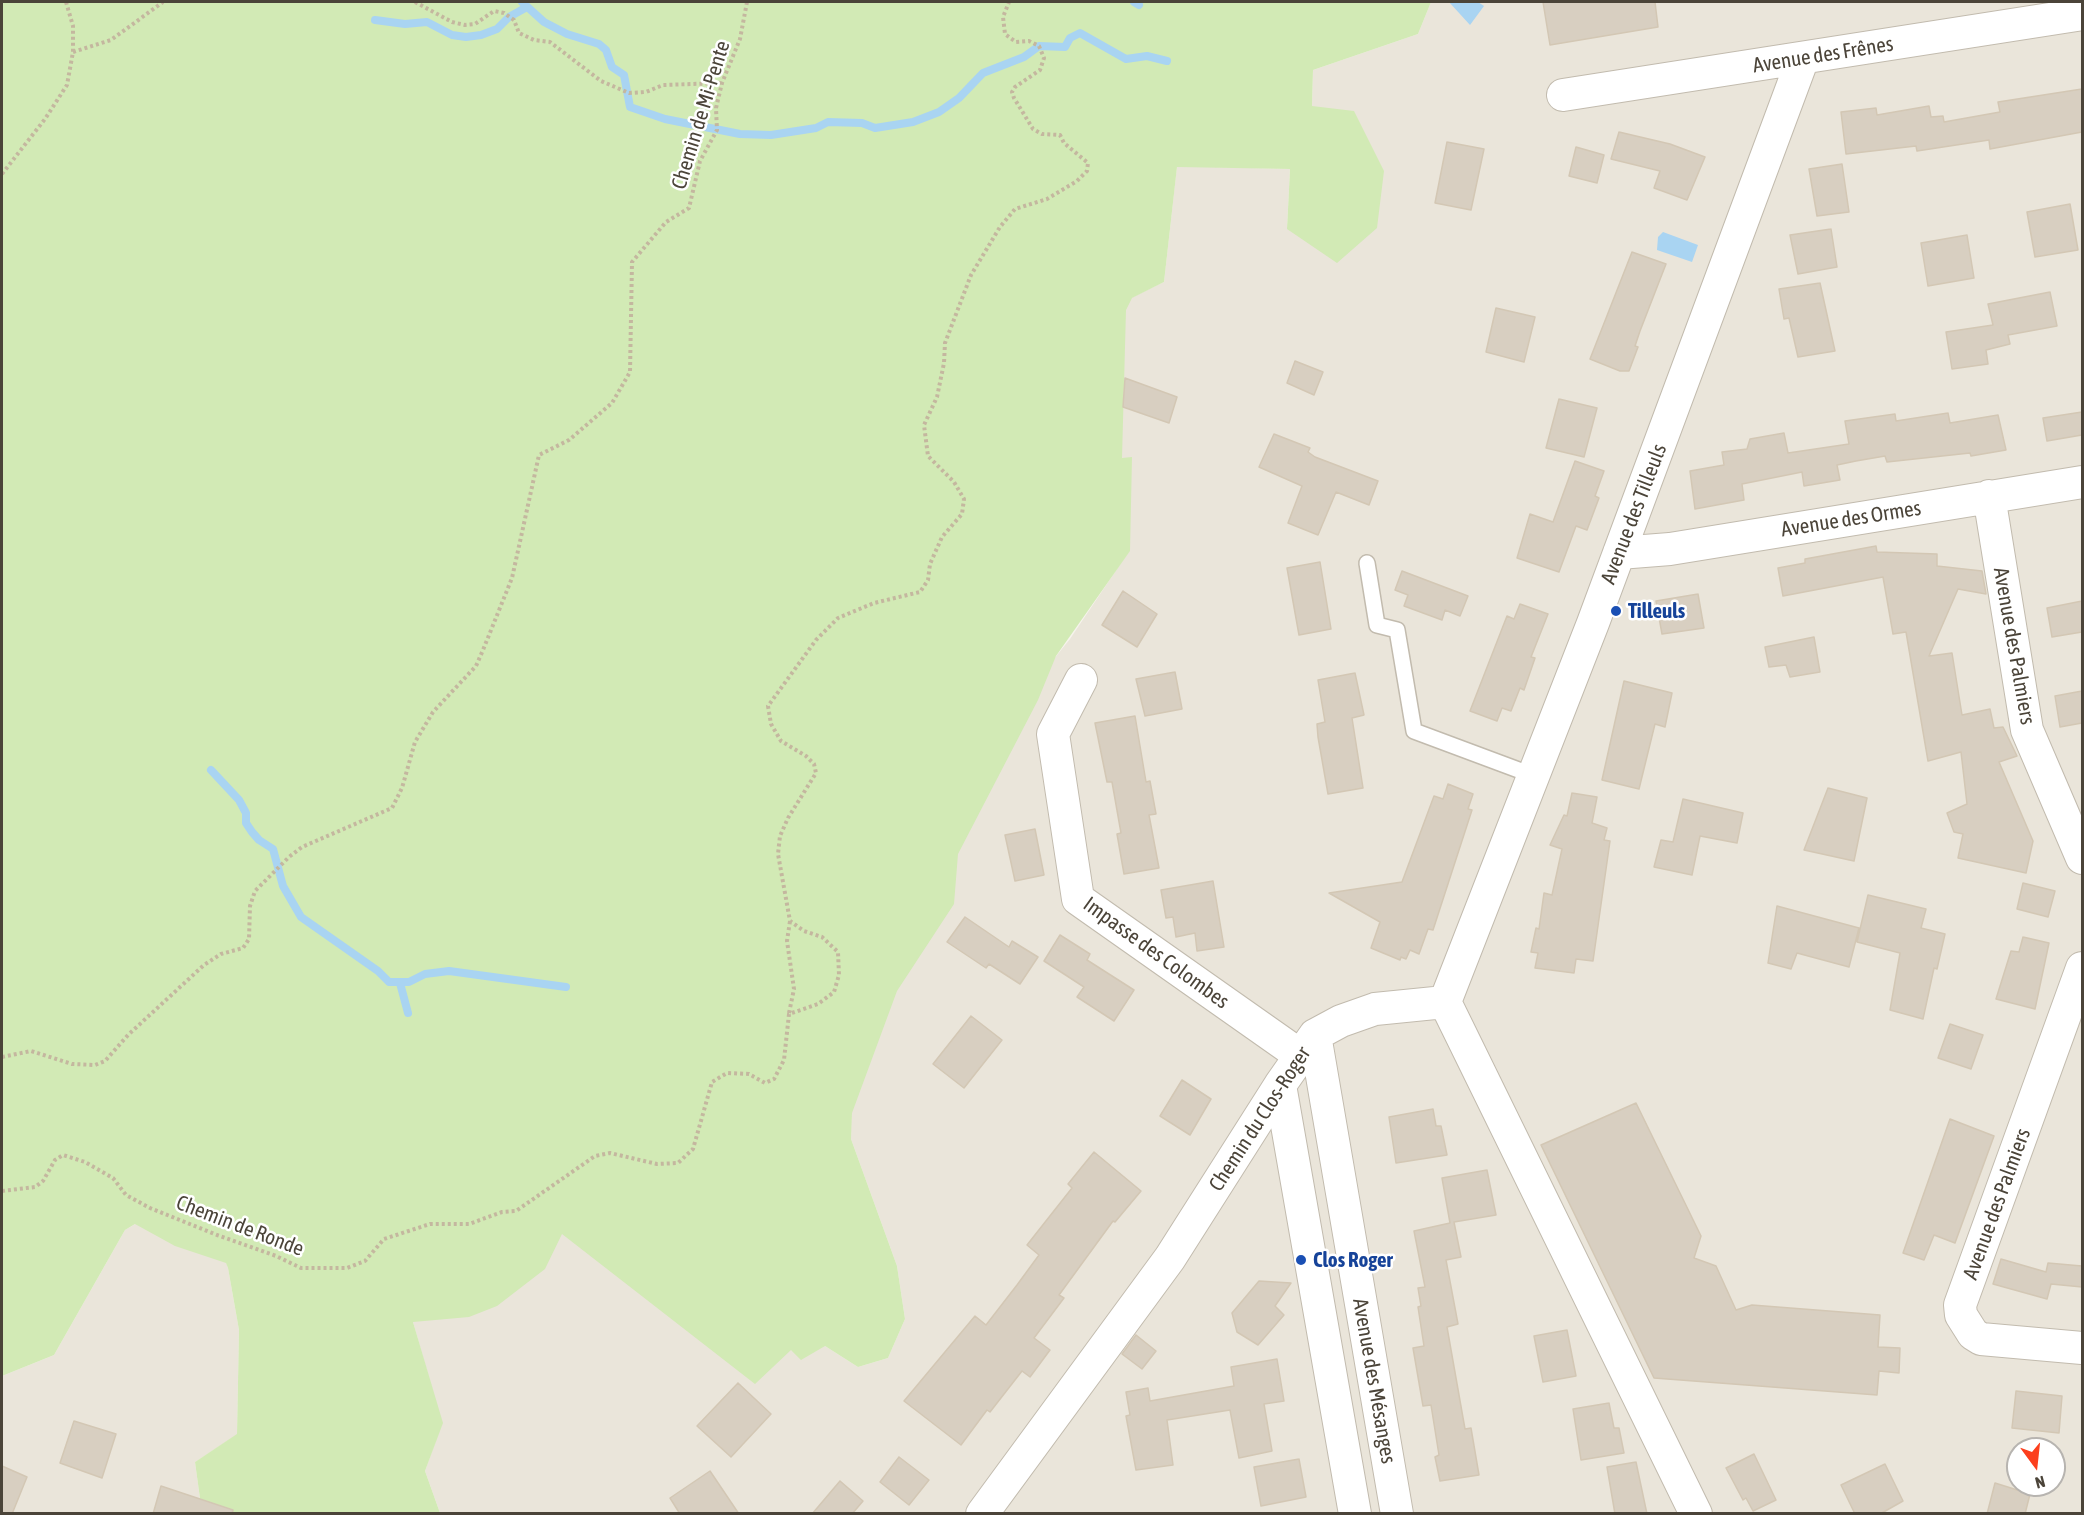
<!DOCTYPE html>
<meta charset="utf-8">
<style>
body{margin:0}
#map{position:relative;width:2084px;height:1515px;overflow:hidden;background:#f6f3ec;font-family:"Asap Condensed",sans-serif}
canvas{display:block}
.frame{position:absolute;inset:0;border:3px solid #4b4439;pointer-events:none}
.north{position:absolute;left:2006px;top:1437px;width:60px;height:60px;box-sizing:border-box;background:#fff;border:2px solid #b7b4b0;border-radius:50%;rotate:165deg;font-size:16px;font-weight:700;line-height:24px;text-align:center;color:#4b4439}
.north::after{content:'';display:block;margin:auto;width:21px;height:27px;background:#fc3f1d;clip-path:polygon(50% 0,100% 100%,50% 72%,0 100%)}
</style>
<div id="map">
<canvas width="2084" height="1515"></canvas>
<div class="frame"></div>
<div class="north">N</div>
</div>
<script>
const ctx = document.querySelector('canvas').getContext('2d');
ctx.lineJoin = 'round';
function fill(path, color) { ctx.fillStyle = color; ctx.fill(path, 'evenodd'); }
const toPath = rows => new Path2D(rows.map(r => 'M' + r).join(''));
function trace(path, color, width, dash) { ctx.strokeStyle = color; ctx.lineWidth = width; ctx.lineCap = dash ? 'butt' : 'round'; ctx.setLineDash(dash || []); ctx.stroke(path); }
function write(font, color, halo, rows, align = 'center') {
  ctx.font = font + ' "Asap Condensed",sans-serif'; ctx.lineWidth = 5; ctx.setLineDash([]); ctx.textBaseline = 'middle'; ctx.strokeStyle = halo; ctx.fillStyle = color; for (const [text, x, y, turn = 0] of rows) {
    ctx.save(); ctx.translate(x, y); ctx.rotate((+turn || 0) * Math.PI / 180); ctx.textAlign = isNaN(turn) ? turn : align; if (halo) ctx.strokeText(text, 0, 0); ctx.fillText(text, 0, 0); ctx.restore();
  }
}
const residential = toPath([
 [1431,2,2082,2,2082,1513,440,1513,425,1471,442,1423,413,1322,459,1272,566,1210,825,1346,858,1367,888,1358,905,1319,897,1266,851,1139,852,1059,1032,686,1070,639,1129,551,1069,469,1116,305,1164,282,1177,166,1290,169,1287,229,1312,106,1313,70,1418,34],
 [2018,1449,2054,1449,2054,1485,2018,1485],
 [167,1205,217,1235,228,1268,239,1330,237,1435,195,1462,202,1513,2,1514,2,1376,54,1355,125,1230]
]);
const green = toPath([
 [2,2,1431,2,1418,34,1313,70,1312,106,1354,111,1384,171,1377,228,1337,263,1287,229,1290,169,1177,167,1164,282,1132,298,1126,310,1122,458,1132,457,1130,551,1056,656,1038,700,958,854,954,904,897,991,852,1113,851,1139,897,1266,905,1319,888,1358,858,1367,825,1346,801,1360,791,1350,755,1384,562,1234,545,1269,497,1306,469,1317,413,1322,443,1423,425,1471,440,1513,202,1513,195,1462,237,1434,239,1330,228,1268,226,1263,175,1246,135,1224,125,1230,54,1355,2,1376]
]);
const water = toPath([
 [1449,2,1478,2,1484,6,1470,25],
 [1663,232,1698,245,1692,262,1657,250,1658,237]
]);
const stream = toPath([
 [522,2,544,22,567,34,599,44,606,50,612,67,624,75,630,107,665,119,740,134,771,135,816,128,828,122,862,123,875,128,913,122,939,112,959,98,983,73,1024,57,1039,46,1065,47,1070,38,1080,33,1126,59,1147,56,1167,61],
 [1134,2,1139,5],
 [375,20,405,24,427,22,452,35,466,37,481,35,497,29,509,17,527,7],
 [211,770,239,800,246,813,246,823,252,832,259,840,273,849,283,886,301,917,378,971,389,982,409,982,425,974,449,971,566,987],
 [400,983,408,1013]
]);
const building = toPath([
 [1543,2,1655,2,1658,27,1550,45,1543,2],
 [2082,89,2082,132,1990,149,1989,140,1917,151,1916,146,1846,154,1841,112,1876,108,1877,115,1929,106,1931,117,1943,116,1944,122,2000,112,1998,102,2082,89],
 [1619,132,1670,144,1705,157,1687,200,1654,188,1660,171,1611,159,1619,132],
 [1447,142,1484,149,1471,210,1435,203,1447,142],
 [1576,147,1604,155,1597,183,1569,176,1576,147],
 [1842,164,1849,212,1817,216,1809,169,1842,164],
 [2070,204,2078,250,2035,257,2027,212,2070,204],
 [1831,229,1837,267,1798,274,1790,235,1831,229],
 [1967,235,1974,278,1928,286,1921,243,1967,235],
 [1632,252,1666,264,1640,331,1635,346,1638,347,1629,371,1620,371,1590,359,1632,252],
 [1820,283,1835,351,1798,357,1789,318,1784,319,1779,289,1820,283],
 [2050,292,2057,326,2008,335,2010,344,1986,350,1988,364,1952,369,1946,332,1993,325,1988,304,2050,292],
 [1496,308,1535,317,1524,362,1486,352,1496,308],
 [1295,361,1323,372,1314,395,1287,383,1295,361],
 [1125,378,1177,397,1169,423,1123,407,1125,378],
 [1559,399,1597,408,1584,457,1546,448,1559,399],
 [2082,412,2082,435,2047,441,2043,418,2082,412],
 [1948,413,1950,423,1998,415,2006,450,1971,456,1970,453,1887,462,1885,456,1856,461,1837,465,1840,480,1804,486,1802,472,1742,484,1744,500,1695,509,1690,471,1724,465,1722,452,1747,449,1750,439,1784,433,1788,453,1849,444,1845,421,1895,414,1896,421,1948,413],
 [1274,434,1310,448,1308,452,1315,457,1378,481,1369,505,1336,492,1318,535,1288,523,1302,486,1259,467,1274,434],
 [1575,461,1604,471,1595,496,1599,498,1587,530,1576,526,1559,572,1517,558,1530,514,1553,522,1575,461],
 [1876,546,1877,552,1937,554,1937,566,1982,571,1986,594,1958,589,1929,656,1952,653,1962,715,1990,709,1994,728,2003,727,2017,756,1999,762,2033,841,2026,873,1958,858,1963,834,1954,832,1947,813,1967,804,1961,752,1928,761,1906,632,1893,634,1883,577,1783,596,1778,568,1805,563,1805,559,1876,546],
 [1320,562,1331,629,1299,635,1287,568,1320,562],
 [1402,571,1468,596,1460,616,1445,610,1442,620,1404,606,1408,595,1395,590,1402,571],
 [1123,591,1157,614,1137,647,1102,625,1123,591],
 [1698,594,1704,628,1662,634,1656,601,1698,594],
 [2082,601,2082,632,2052,637,2047,608,2082,601],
 [1520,604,1548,614,1531,657,1535,658,1524,690,1520,688,1511,711,1502,708,1497,721,1470,711,1507,616,1514,619,1520,604],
 [1814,637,1820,672,1790,677,1786,665,1769,667,1765,647,1814,637],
 [1175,672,1182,709,1145,716,1136,679,1175,672],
 [1355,673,1364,715,1352,718,1363,788,1328,794,1318,737,1317,724,1325,722,1318,680,1355,673],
 [1624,681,1672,693,1665,727,1655,724,1639,789,1602,780,1624,681],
 [2082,691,2082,723,2060,727,2055,696,2082,691],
 [1135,716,1146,782,1150,781,1156,814,1149,815,1159,868,1124,874,1117,834,1121,833,1112,782,1107,782,1095,723,1135,716],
 [1448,784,1473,794,1468,809,1472,810,1433,930,1428,929,1419,954,1410,950,1406,959,1401,957,1400,960,1371,948,1380,922,1329,893,1402,882,1434,796,1443,799,1448,784],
 [1828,788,1867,798,1854,861,1804,850,1828,788],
 [1572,793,1597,797,1592,823,1607,828,1604,840,1610,841,1593,961,1576,959,1574,973,1535,968,1538,953,1531,952,1536,928,1539,929,1544,893,1552,895,1562,849,1550,845,1564,815,1567,816,1572,793],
 [1683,799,1743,813,1737,843,1700,836,1692,875,1654,867,1661,840,1673,842,1683,799],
 [1035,829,1044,875,1015,881,1005,835,1035,829],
 [1213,881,1224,947,1197,951,1195,933,1176,937,1173,917,1166,918,1161,890,1213,881],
 [2023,883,2055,891,2048,917,2017,909,2023,883],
 [1868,895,1926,909,1921,928,1945,934,1937,969,1934,968,1923,1019,1890,1010,1900,953,1857,942,1868,895],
 [1777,906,1859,928,1849,967,1797,953,1791,969,1768,963,1777,906],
 [965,917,1009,947,1012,941,1038,957,1020,984,989,964,986,968,947,942,965,917],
 [1060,935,1090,954,1087,960,1134,990,1114,1021,1077,997,1084,987,1044,961,1060,935],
 [2023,937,2049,943,2035,1009,1996,999,2011,951,2019,952,2023,937],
 [971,1016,1002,1040,964,1088,933,1064,971,1016],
 [1950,1024,1983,1035,1971,1069,1938,1058,1950,1024],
 [1182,1080,1211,1099,1190,1135,1160,1116,1182,1080],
 [1636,1103,1701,1236,1694,1258,1716,1266,1736,1310,1752,1305,1880,1315,1878,1347,1900,1348,1899,1373,1879,1371,1877,1395,1654,1378,1541,1145,1636,1103],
 [1433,1109,1436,1126,1441,1126,1447,1155,1396,1163,1389,1117,1433,1109],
 [1950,1119,1994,1136,1955,1243,1934,1235,1924,1260,1903,1253,1950,1119],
 [1094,1152,1141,1191,1115,1222,1113,1221,1059,1295,1064,1298,1034,1338,1050,1350,1030,1377,1022,1371,990,1412,987,1410,961,1445,904,1401,975,1316,986,1325,1017,1285,1039,1255,1027,1245,1072,1188,1068,1184,1094,1152],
 [1487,1170,1496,1215,1454,1222,1461,1257,1446,1260,1458,1324,1447,1327,1465,1429,1471,1428,1479,1475,1440,1481,1435,1457,1439,1455,1431,1405,1423,1406,1413,1348,1424,1346,1418,1307,1421,1306,1418,1288,1425,1287,1414,1231,1450,1223,1442,1178,1487,1170],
 [2001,1259,2046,1272,2048,1263,2082,1266,2082,1287,2051,1284,2047,1299,1993,1284,2001,1259],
 [1259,1281,1291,1283,1275,1306,1284,1315,1258,1345,1237,1332,1232,1313,1259,1281],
 [1567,1330,1576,1376,1543,1382,1534,1336,1567,1330],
 [1136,1335,1156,1351,1142,1369,1122,1354,1136,1335],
 [1277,1359,1284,1401,1264,1404,1272,1451,1239,1458,1230,1410,1167,1420,1173,1465,1136,1470,1126,1416,1130,1415,1126,1392,1148,1388,1150,1401,1234,1386,1231,1367,1277,1359],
 [738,1383,771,1414,731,1457,697,1426,738,1383],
 [2016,1391,2062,1396,2059,1433,2012,1428,2016,1391],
 [1609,1403,1614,1428,1619,1428,1624,1453,1581,1460,1573,1409,1609,1403],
 [74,1421,116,1434,102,1478,60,1463,74,1421],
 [1754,1454,1776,1500,1753,1511,1746,1498,1743,1500,1726,1468,1754,1454],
 [899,1457,929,1480,909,1505,880,1482,899,1457],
 [1299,1459,1306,1497,1261,1506,1254,1467,1299,1459],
 [1636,1462,1647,1514,1615,1514,1607,1467,1636,1462],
 [1885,1464,1903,1501,1880,1514,1855,1514,1841,1485,1885,1464],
 [2,1466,27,1477,12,1514,2,1514,2,1466],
 [710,1471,739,1514,680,1514,670,1498,710,1471],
 [840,1481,863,1501,852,1514,812,1514,840,1481],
 [1995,1483,2030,1494,2025,1514,1987,1514,1995,1483],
 [161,1486,233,1510,232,1514,153,1514,161,1486]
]);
const path = toPath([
 [415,2,452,22,465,25,475,24,494,11,504,13,514,20,519,33,534,40,550,42,601,81,629,93,646,92,663,85,722,83],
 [73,52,111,40,163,2],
 [2,174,45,119,67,85,73,52,73,26,66,2],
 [789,1013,794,989,787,941,790,921],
 [2,1057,31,1051,72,1064,95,1065,105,1061,128,1035,204,965,221,954,243,948,249,939,250,906,255,891,289,857,302,847,392,808,402,788,415,742,433,712,476,666,483,650,512,578,539,455,569,440,612,403,630,372,632,262,666,222,689,208,700,161,717,130,716,108,722,83,740,39,747,2],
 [2,1191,35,1187,43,1181,55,1160,63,1155,85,1162,113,1178,126,1195,150,1208,217,1235,276,1256,301,1268,347,1268,365,1261,384,1239,430,1224,469,1224,502,1212,516,1211,595,1156,610,1153,657,1164,678,1163,693,1149,712,1082,727,1073,749,1074,765,1083,774,1079,784,1060,789,1014,818,1004,834,992,839,975,838,952,822,937,804,931,790,921,778,854,780,836,788,818,816,773,814,764,806,756,781,741,771,724,768,706,816,640,838,618,874,603,920,592,928,580,930,564,942,537,962,514,964,499,954,482,928,456,924,425,937,397,944,363,945,343,971,275,1000,227,1015,209,1047,199,1077,181,1087,171,1088,163,1064,143,1060,135,1042,134,1033,129,1014,98,1012,92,1015,87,1040,70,1044,58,1039,46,1029,41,1016,42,1005,34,1003,17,1009,2]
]);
const service = toPath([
 [1367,563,1377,625,1397,630,1414,731,1532,775]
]);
const minor = toPath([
 [1563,95,2082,14],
 [1989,496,2027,730,2082,858],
 [1619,553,1670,549,2082,482],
 [1081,680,1053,734,1078,899,1301,1056],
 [2082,968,1960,1305,1961,1315,1973,1334,1981,1339,2082,1348],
 [1445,1002,1593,623,1803,58],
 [1445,1002,1696,1514],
 [1315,1035,1397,1514],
 [1280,1085,1355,1514],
 [982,1514,1170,1258,1280,1085,1315,1035,1341,1021,1375,1009,1445,1002]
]);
const markers = [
 [1616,611,6,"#1a4fb4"],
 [1301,1260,6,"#1a4fb4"]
];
const streetNames = [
 ["Avenue des Frênes",1823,55,-9],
 ["Chemin de Mi-Pente",701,115,-73],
 ["Avenue des Tilleuls",1634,514,-69],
 ["Avenue des Ormes",1851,519,-9],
 ["Avenue des Palmiers",2014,646,80],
 ["Impasse des Colombes",1156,953,36],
 ["Chemin du Clos-Roger",1260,1119,-57],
 ["Avenue des Palmiers",1997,1204,-70],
 ["Chemin de Ronde",240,1226,21],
 ["Avenue des Mésanges",1374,1381,80]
];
const transitNames = [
 ["Tilleuls",1628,611],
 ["Clos Roger",1313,1260]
];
fill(residential, '#eae5da');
fill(green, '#d2eab5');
fill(water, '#a9d4f2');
trace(stream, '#a9d4f2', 8);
fill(building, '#d8cfc1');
trace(building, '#d3c7b4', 1.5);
trace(service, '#c2bbae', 18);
trace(minor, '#c2bbae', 34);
trace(path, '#c4b79f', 4, [3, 3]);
trace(service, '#fff', 15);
trace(minor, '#fff', 32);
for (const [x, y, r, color] of markers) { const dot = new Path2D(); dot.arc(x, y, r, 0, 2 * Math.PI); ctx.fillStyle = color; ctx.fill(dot); trace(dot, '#fff', 2); }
write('21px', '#4b4439', '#fff', streetNames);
write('bold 21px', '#164399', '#fff', transitNames, 'left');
</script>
